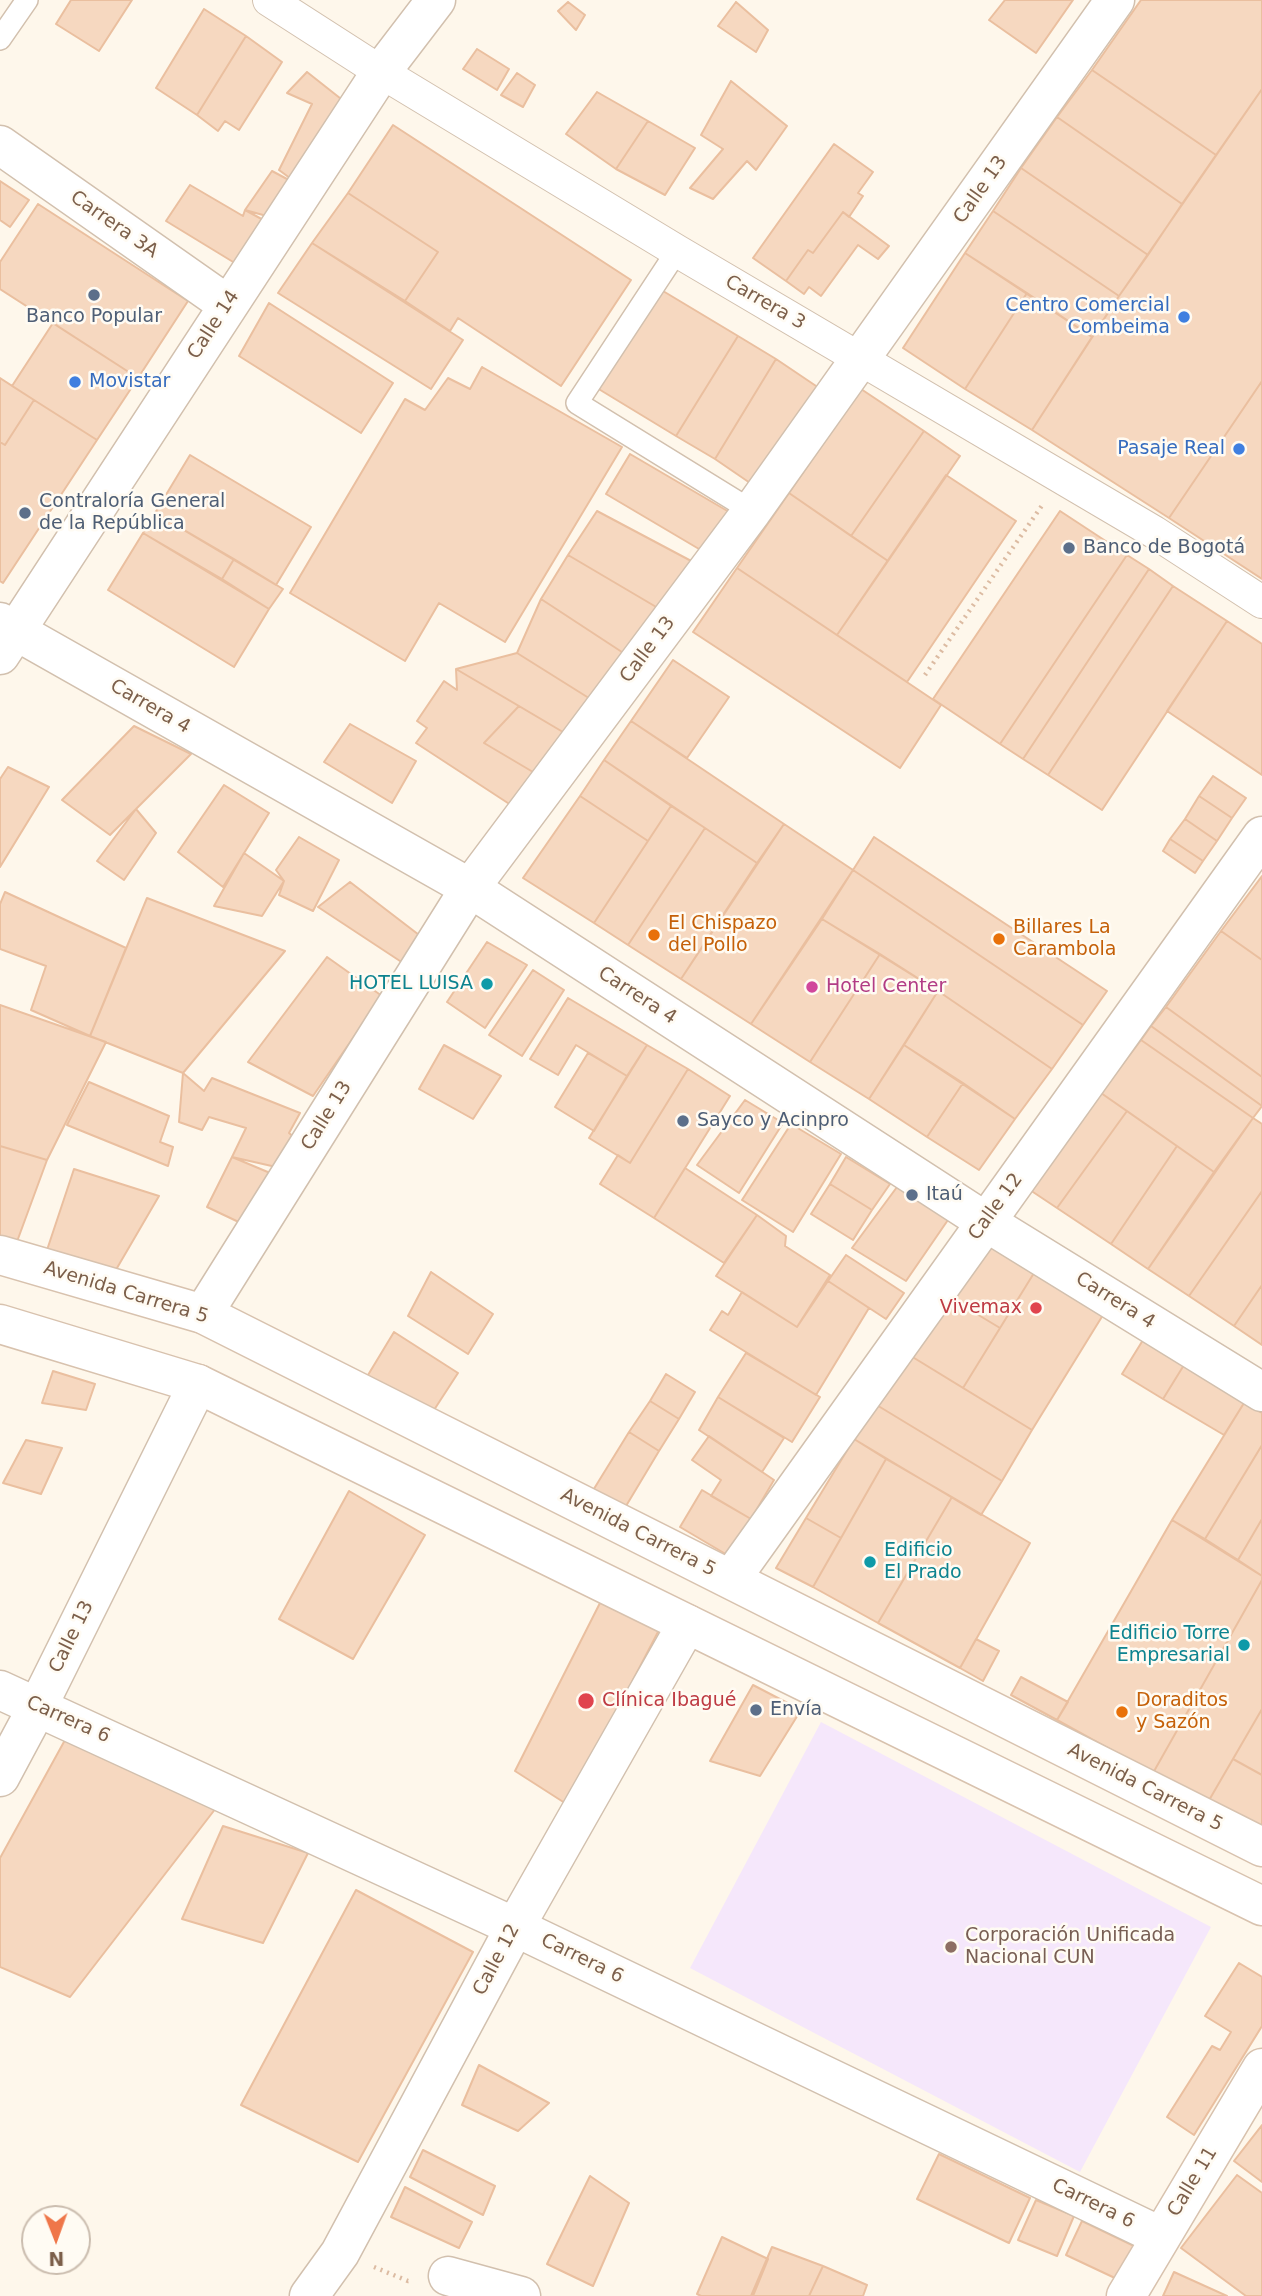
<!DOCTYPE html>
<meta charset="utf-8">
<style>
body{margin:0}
#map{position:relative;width:1262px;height:2296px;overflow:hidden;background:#fef7eb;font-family:"DejaVu Sans",sans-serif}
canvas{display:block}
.north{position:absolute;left:21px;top:2205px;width:70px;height:70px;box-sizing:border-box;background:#fffbf3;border:2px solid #cbbdaf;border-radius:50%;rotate:179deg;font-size:19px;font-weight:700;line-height:28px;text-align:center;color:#7c5f4a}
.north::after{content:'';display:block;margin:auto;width:24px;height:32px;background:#ef7649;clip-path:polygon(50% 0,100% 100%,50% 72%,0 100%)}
</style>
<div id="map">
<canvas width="1262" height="2296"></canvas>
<div class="north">N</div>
</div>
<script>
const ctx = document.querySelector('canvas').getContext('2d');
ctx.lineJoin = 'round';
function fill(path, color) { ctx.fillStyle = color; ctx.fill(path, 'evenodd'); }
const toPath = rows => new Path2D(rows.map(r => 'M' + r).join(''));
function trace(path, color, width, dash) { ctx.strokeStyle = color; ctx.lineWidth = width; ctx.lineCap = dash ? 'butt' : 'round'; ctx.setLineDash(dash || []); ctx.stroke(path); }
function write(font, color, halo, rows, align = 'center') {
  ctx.font = font + ' "DejaVu Sans",sans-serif'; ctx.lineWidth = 5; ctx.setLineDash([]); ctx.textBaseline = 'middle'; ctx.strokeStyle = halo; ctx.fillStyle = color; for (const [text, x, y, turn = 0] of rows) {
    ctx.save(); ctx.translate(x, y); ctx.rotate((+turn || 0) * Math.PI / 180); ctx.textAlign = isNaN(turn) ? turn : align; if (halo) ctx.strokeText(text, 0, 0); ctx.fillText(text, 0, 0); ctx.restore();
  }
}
const education = toPath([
 [821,1722,1211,1927,1080,2172,690,1968]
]);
const building = toPath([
 [71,0,132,0,99,51,56,24,71,0],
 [1005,0,1073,0,1036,53,989,20,1005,0],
 [1141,0,1262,0,1262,89,1216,155,1092,70,1141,0],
 [568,2,585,15,576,30,558,11,568,2],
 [736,2,768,30,756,52,718,26,736,2],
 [204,9,246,36,197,115,156,88,204,9],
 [246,36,282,62,239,130,225,121,218,131,197,115,246,36],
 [477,49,509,69,497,90,463,69,477,49],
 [1092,70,1216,155,1182,204,1057,117,1092,70],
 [307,72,350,106,302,187,279,170,312,104,287,93,307,72],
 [517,73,535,85,523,107,501,95,517,73],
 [731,81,787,126,756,170,747,161,713,199,690,188,723,149,701,135,731,81],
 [1262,89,1262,381,1169,518,1032,430,1119,296,1262,89],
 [597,92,648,121,616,169,566,134,597,92],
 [1057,117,1182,204,1148,255,1021,168,1057,117],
 [648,121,695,148,665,195,616,169,648,121],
 [393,125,631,280,561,386,458,318,450,331,405,301,438,252,348,193,393,125],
 [834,144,873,172,858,193,863,196,849,217,843,212,813,253,808,250,786,281,753,258,834,144],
 [1021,168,1148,255,1119,296,993,211,1021,168],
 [272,171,302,187,274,218,245,210,272,171],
 [0,181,29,200,10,227,0,220,0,181],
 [190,185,243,216,245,210,267,222,243,268,166,221,190,185],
 [348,193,438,252,405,301,312,243,348,193],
 [38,204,188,301,138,378,0,289,0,262,38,204],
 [993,211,1119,296,1092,337,965,253,993,211],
 [843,212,889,246,878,259,858,245,821,296,809,287,804,294,786,281,808,250,813,253,843,212],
 [312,243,463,340,431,389,278,293,312,243],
 [965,253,1027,293,965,389,903,348,965,253],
 [658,288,738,336,676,436,597,388,658,288],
 [1027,293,1092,337,1032,430,965,389,1027,293],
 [269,303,393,383,361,433,239,356,269,303],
 [53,323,138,378,97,440,12,386,53,323],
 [738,336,776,359,715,459,676,436,738,336],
 [776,359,825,392,753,485,715,459,776,359],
 [482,367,622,447,505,642,439,603,405,661,290,593,405,399,425,410,448,378,470,389,482,367],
 [0,378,34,400,5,445,0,442,0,378],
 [1262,381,1262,579,1169,518,1262,381],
 [861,389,924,431,851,536,789,493,861,389],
 [34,400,97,440,3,583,0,581,0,442,5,445,34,400],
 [924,431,960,456,888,561,851,536,924,431],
 [630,454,736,516,699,549,606,494,630,454],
 [190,455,311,527,276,585,155,513,190,455],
 [946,475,1016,521,907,682,837,635,946,475],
 [789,493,888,561,837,635,737,568,789,493],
 [597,511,695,563,663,611,568,555,597,511],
 [1060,511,1127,555,1000,744,933,699,1060,511],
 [155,513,234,559,222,579,143,533,155,513],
 [143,533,269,609,234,667,108,590,143,533],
 [568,555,663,611,628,656,541,599,568,555],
 [1127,555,1149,569,1023,759,1000,744,1127,555],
 [234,559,283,589,269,609,222,579,234,559],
 [737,568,941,705,900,768,693,632,737,568],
 [1149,569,1173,586,1048,775,1023,759,1149,569],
 [1173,586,1227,621,1102,810,1048,775,1173,586],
 [541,599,628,656,592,700,517,653,541,599],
 [1227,621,1262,644,1262,775,1167,711,1227,621],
 [517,653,592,700,568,735,456,669,517,653],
 [673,660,729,697,687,758,631,721,673,660],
 [456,669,519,706,484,743,533,772,517,809,416,743,427,728,417,721,444,681,457,690,456,669],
 [519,706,568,735,533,772,484,743,519,706],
 [631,721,784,824,757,863,604,760,631,721],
 [350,724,416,761,392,803,324,762,350,724],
 [134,726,191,754,110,835,62,800,134,726],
 [604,760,671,806,648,841,580,796,604,760],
 [8,767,49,787,0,867,0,779,8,767],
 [1213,776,1246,798,1232,818,1199,796,1213,776],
 [224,785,269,813,223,887,178,852,224,785],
 [580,796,648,841,594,923,523,878,580,796],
 [1199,796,1232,818,1217,841,1185,819,1199,796],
 [671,806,705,828,628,945,594,923,671,806],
 [136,809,156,833,124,880,97,861,136,809],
 [1185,819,1217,841,1203,861,1170,839,1185,819],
 [784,824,853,870,751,1024,681,979,784,824],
 [705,828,757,863,681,979,628,945,705,828],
 [299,837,339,860,313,911,279,895,284,881,276,870,299,837],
 [874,837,1107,991,1083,1025,853,870,874,837],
 [1170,839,1203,861,1195,873,1163,851,1170,839],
 [244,853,284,881,262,916,214,906,244,853],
 [853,870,1083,1025,1052,1069,938,991,822,919,853,870],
 [1262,876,1262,960,1221,931,1262,876],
 [350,882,423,938,403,963,318,907,350,882],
 [5,892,126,948,90,1036,31,1010,46,966,0,949,0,904,5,892],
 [147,898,285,951,183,1073,90,1036,147,898],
 [822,919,880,954,810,1062,751,1024,822,919],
 [1221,931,1262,960,1262,1077,1166,1007,1221,931],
 [487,942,527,965,485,1028,447,1002,487,942],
 [880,954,938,991,869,1099,810,1062,880,954],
 [327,957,382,996,313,1096,248,1062,327,957],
 [533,970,564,990,522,1056,489,1035,533,970],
 [938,991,1052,1069,1015,1119,904,1045,938,991],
 [568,998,647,1045,627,1076,576,1045,558,1075,530,1059,568,998],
 [0,1005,106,1042,47,1160,0,1146,0,1005],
 [1166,1007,1262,1077,1262,1106,1151,1026,1166,1007],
 [1151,1026,1262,1106,1253,1118,1141,1040,1151,1026],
 [1141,1040,1253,1118,1214,1172,1101,1093,1141,1040],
 [444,1045,501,1076,473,1119,419,1089,444,1045],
 [647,1045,688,1069,630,1163,589,1138,647,1045],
 [904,1045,963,1083,927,1137,869,1099,904,1045],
 [588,1053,627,1076,594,1131,555,1107,588,1053],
 [688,1069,730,1096,654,1218,600,1184,618,1155,630,1163,688,1069],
 [183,1073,204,1091,212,1078,300,1113,289,1133,300,1142,285,1169,232,1157,246,1128,209,1117,202,1130,179,1122,183,1073],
 [89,1082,169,1116,160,1142,173,1147,168,1166,67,1125,89,1082],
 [963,1083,1015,1119,979,1170,927,1137,963,1083],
 [1101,1093,1127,1111,1057,1208,1030,1190,1101,1093],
 [745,1100,783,1123,739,1193,697,1165,745,1100],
 [1127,1111,1177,1146,1111,1244,1057,1208,1127,1111],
 [1253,1118,1262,1124,1262,1191,1189,1296,1148,1269,1253,1118],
 [791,1124,841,1154,793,1232,742,1200,791,1124],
 [0,1146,47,1160,15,1247,0,1244,0,1146],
 [1177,1146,1214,1172,1148,1269,1111,1244,1177,1146],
 [232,1157,282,1178,245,1225,207,1207,232,1157],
 [846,1157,890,1184,872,1210,830,1184,846,1157],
 [685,1168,757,1215,724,1263,654,1218,685,1168],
 [74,1169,159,1196,110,1280,45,1256,74,1169],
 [830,1184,872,1210,853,1240,811,1214,830,1184],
 [897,1187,950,1217,906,1281,852,1248,897,1187],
 [1262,1191,1262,1285,1234,1326,1189,1296,1262,1191],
 [757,1215,786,1236,785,1246,830,1275,797,1327,716,1276,757,1215],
 [976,1237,1034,1273,1000,1328,942,1293,976,1237],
 [846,1255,904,1293,886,1319,828,1281,846,1255],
 [431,1272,493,1314,468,1354,408,1316,431,1272],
 [1034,1273,1103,1315,1032,1430,963,1388,1034,1273],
 [828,1281,869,1308,816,1395,710,1330,722,1311,728,1315,742,1292,797,1327,828,1281],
 [1262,1285,1262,1345,1234,1326,1262,1285],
 [942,1293,1000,1328,963,1388,906,1353,942,1293],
 [394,1332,458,1373,434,1410,365,1380,394,1332],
 [1143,1340,1184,1365,1163,1399,1122,1374,1143,1340],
 [746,1353,820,1397,792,1442,718,1397,746,1353],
 [906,1353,1032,1430,1002,1481,875,1404,906,1353],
 [1184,1365,1244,1403,1224,1435,1163,1399,1184,1365],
 [53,1371,95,1384,86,1410,42,1403,53,1371],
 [666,1374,695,1392,679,1419,650,1401,666,1374],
 [718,1397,784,1438,762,1472,699,1430,718,1397],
 [650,1401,679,1419,659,1451,629,1432,650,1401],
 [1244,1403,1262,1413,1262,1445,1205,1539,1172,1520,1244,1403],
 [875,1404,1002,1481,981,1515,854,1439,875,1404],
 [629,1432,659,1451,623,1511,592,1492,629,1432],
 [709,1436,774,1480,751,1519,711,1496,721,1480,692,1460,709,1436],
 [854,1439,886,1459,841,1538,806,1518,854,1439],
 [26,1440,62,1448,41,1494,3,1483,26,1440],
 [1262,1445,1262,1519,1238,1560,1205,1539,1262,1445],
 [886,1459,952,1497,878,1623,813,1587,886,1459],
 [702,1490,751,1519,729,1556,680,1527,702,1490],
 [349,1491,425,1535,353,1659,279,1619,349,1491],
 [952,1497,1030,1543,960,1668,878,1623,952,1497],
 [806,1518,841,1538,813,1587,776,1568,806,1518],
 [1262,1519,1262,1576,1238,1560,1262,1519],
 [1172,1520,1262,1576,1262,1580,1153,1773,1057,1720,1172,1520],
 [1262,1580,1262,1709,1208,1802,1153,1773,1262,1580],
 [601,1601,659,1630,568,1805,515,1771,601,1601],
 [976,1639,999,1651,983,1681,960,1668,976,1639],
 [1021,1677,1068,1702,1057,1720,1011,1695,1021,1677],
 [753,1685,801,1710,760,1776,710,1761,753,1685],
 [1262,1709,1262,1775,1233,1759,1262,1709],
 [65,1740,216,1808,70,1997,0,1967,0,1858,65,1740],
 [1233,1759,1262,1775,1262,1832,1208,1802,1233,1759],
 [223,1826,308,1853,263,1943,182,1919,223,1826],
 [356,1890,473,1952,358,2162,241,2105,356,1890],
 [1239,1963,1262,1977,1262,2026,1194,2135,1167,2117,1212,2046,1220,2050,1231,2032,1205,2016,1239,1963],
 [479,2065,549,2103,518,2131,462,2105,479,2065],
 [1262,2125,1262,2182,1234,2161,1262,2125],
 [423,2150,495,2186,483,2215,410,2177,423,2150],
 [939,2154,1030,2198,1009,2243,917,2199,939,2154],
 [1237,2175,1262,2193,1262,2296,1246,2296,1181,2248,1237,2175],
 [590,2176,629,2203,593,2286,547,2264,590,2176],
 [405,2187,472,2222,459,2248,391,2217,405,2187],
 [1036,2200,1074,2216,1057,2256,1018,2240,1036,2200],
 [1082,2221,1134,2246,1117,2279,1066,2255,1082,2221],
 [722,2237,768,2259,753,2296,701,2296,697,2294,722,2237],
 [772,2247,823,2266,809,2296,751,2296,772,2247],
 [823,2266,867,2285,863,2296,809,2296,823,2266],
 [1174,2272,1227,2296,1163,2296,1174,2272]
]);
const path = toPath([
 [925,675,1043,504],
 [374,2267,408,2281,412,2280]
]);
const service = toPath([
 [0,39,27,0],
 [677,251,577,403,752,511]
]);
const pedestrian = toPath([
 [269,0,381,72,677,251,1154,532,1262,602]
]);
const minor = toPath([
 [0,145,228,305],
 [0,655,381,72,436,0],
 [203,1314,470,888,752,511,1115,0],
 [731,1579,1262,836],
 [0,1777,38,1706,198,1384],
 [448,2276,521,2296],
 [309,2296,340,2253,515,1927,687,1624]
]);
const tertiary = toPath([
 [0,622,470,888,986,1222,1262,1392],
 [0,1690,515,1927,1160,2236]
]);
const secondary = toPath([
 [0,1255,203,1314,1262,1847],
 [0,1324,198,1384,1262,1906],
 [1126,2296,1262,2068]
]);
const markers = [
 [94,295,7,"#5c6f8a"],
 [1184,317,7,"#3f7fe0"],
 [75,382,7,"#3f7fe0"],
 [1239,449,7,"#3f7fe0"],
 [25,513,7,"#5c6f8a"],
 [1069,548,7,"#5c6f8a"],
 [654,935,7,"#e8710a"],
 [999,939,7,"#e8710a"],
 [487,984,7,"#0f9aa8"],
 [812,987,7,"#d1479c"],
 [683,1121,7,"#5c6f8a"],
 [912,1195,7,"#5c6f8a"],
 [1036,1308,7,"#e0444e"],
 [870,1562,7,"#0f9aa8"],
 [1244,1645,7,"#0f9aa8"],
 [586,1701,9,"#e0444e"],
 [756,1710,7,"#5c6f8a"],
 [1122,1712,7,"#e8710a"],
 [951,1947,7,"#8d6e63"]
];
const streetNames = [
 ["Calle 13",981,190,-55],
 ["Carrera 3A",114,225,35],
 ["Carrera 3",765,303,30],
 ["Calle 14",214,325,-57],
 ["Calle 13",648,650,-53],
 ["Carrera 4",150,707,30],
 ["Carrera 4",637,996,33],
 ["Calle 13",327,1116,-58],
 ["Calle 12",996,1207,-54],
 ["Avenida Carrera 5",126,1293,17],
 ["Carrera 4",1115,1301,32],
 ["Avenida Carrera 5",638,1533,27],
 ["Calle 13",72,1637,-64],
 ["Carrera 6",68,1720,24],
 ["Avenida Carrera 5",1145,1788,27],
 ["Carrera 6",582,1959,26],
 ["Calle 12",497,1960,-62],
 ["Calle 11",1193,2182,-59],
 ["Carrera 6",1093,2204,26]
];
const shopNames = [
 ["Centro Comercial",1170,306],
 ["Combeima",1170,328],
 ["Movistar",89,382,"left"],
 ["Pasaje Real",1225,449]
];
const serviceNames = [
 ["Banco Popular",94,317,"center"],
 ["Contraloría General",39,502],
 ["de la República",39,524],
 ["Banco de Bogotá",1083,548],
 ["Sayco y Acinpro",697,1121],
 ["Itaú",926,1195],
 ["Envía",770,1710]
];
const foodNames = [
 ["El Chispazo",668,924],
 ["del Pollo",668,946],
 ["Billares La",1013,928],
 ["Carambola",1013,950],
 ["Doraditos",1136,1701],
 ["y Sazón",1136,1723]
];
const cultureNames = [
 ["HOTEL LUISA",473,984],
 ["Edificio",884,1551,"left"],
 ["El Prado",884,1573,"left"],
 ["Edificio Torre",1230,1634],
 ["Empresarial",1230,1656]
];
const hotelNames = [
 ["Hotel Center",826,987]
];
const healthNames = [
 ["Vivemax",1022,1308],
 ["Clínica Ibagué",602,1701,"left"]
];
const educationNames = [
 ["Corporación Unificada",965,1936],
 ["Nacional CUN",965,1958]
];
fill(education, '#f5e7fb');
fill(building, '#f6d8c0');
trace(building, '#eabf9f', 2);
trace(service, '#d2c0ae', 24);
trace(pedestrian, '#d2c0ae', 34);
trace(minor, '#d2c0ae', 41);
trace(tertiary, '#d2c0ae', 41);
trace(secondary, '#d8c2ae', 41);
trace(path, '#dcbba2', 4.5, [2, 5]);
trace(service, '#fff', 21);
trace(pedestrian, '#fff', 32);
trace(minor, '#fff', 38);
trace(tertiary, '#fff', 38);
trace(secondary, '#fff', 38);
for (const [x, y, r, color] of markers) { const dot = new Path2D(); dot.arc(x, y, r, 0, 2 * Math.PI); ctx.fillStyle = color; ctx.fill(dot); trace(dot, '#fffbf3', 2.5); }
write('19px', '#7c5f4a', '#fffbf3', streetNames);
write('19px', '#366cbe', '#fffbf3', shopNames, 'right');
write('19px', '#4e5e75', '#fffbf3', serviceNames, 'left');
write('19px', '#c56008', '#fffbf3', foodNames, 'left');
write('19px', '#0d838f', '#fffbf3', cultureNames, 'right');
write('19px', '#b23c85', '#fffbf3', hotelNames, 'left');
write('19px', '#be3a42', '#fffbf3', healthNames, 'right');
write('19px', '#785e54', '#fffbf3', educationNames, 'left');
</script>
